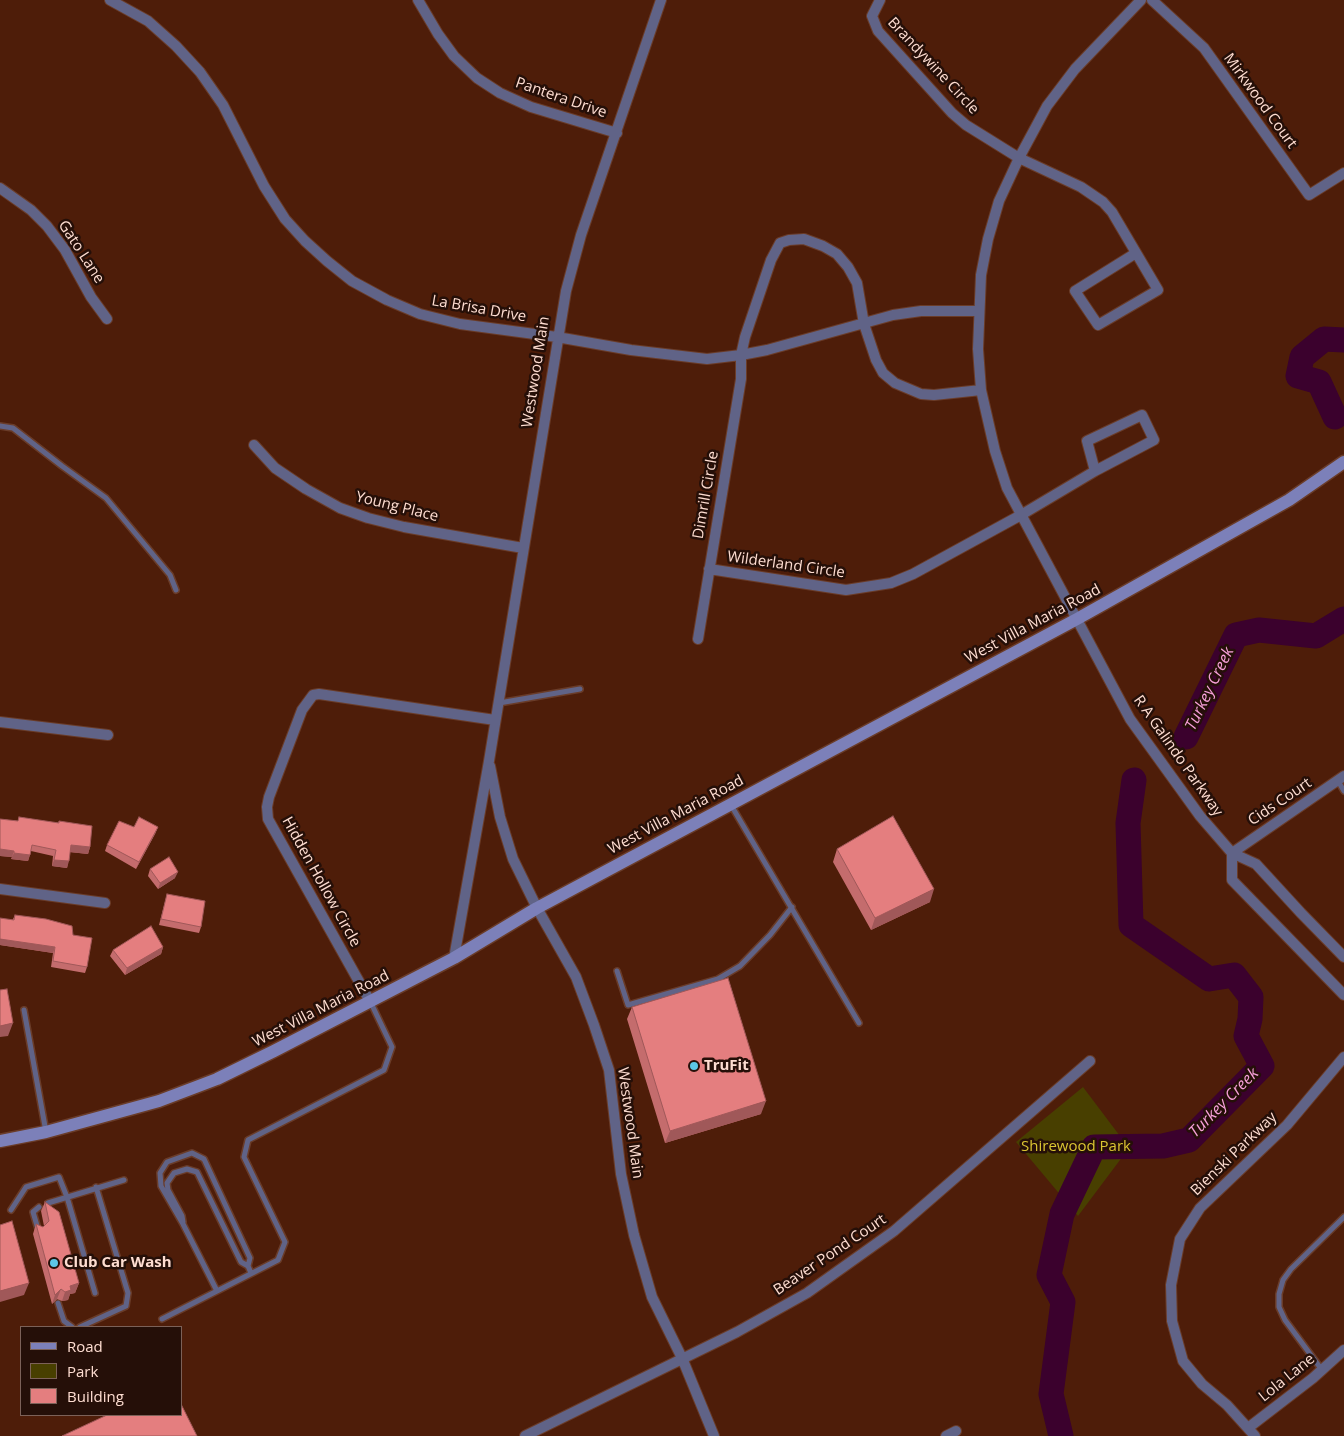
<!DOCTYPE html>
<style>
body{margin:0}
#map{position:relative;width:1344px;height:1436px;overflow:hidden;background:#4e1d09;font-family:"Open Sans",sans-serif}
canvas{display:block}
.legend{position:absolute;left:20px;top:1326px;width:162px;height:90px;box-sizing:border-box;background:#250f08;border:1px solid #7c6158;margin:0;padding:6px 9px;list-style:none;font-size:15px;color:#feddd1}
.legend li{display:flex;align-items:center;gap:10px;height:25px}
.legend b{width:25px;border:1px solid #7c6158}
</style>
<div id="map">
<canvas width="1344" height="1436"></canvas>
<ul class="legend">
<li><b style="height:6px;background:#7c80b9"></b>Road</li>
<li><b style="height:14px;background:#483f00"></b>Park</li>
<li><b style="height:14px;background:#e47e7f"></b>Building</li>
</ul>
</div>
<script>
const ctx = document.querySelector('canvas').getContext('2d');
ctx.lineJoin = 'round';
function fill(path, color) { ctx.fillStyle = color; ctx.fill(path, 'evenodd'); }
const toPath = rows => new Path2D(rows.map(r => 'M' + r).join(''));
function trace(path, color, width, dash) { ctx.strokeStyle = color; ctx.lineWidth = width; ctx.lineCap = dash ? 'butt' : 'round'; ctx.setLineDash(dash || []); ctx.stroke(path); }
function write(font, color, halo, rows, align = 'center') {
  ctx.font = font + ' "Open Sans",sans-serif'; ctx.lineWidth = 5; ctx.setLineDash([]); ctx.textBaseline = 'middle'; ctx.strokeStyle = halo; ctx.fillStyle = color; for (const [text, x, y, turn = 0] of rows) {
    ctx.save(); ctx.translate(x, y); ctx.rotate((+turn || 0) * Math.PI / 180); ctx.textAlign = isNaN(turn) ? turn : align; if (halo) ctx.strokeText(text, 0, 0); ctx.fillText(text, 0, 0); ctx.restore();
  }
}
const green = toPath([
 [1083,1087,1129,1148,1078,1216,1016,1142]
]);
const river = toPath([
 [1335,417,1319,382,1298,376,1302,357,1324,339,1344,340],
 [1186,737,1236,635,1259,630,1316,636,1344,619],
 [1061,1436,1051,1394,1063,1302,1049,1275,1062,1214,1094,1147,1163,1146,1189,1140,1262,1066,1246,1036,1250,1019,1251,997,1234,975,1209,979,1131,925,1128,823,1134,780]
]);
const service = toPath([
 [0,426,13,428,62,466,106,498,170,575,176,590],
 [499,703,580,689],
 [1338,781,1344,791],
 [731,805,859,1023],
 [617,971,628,1005,718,979,740,966,770,935,792,907],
 [24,1010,46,1132],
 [48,1203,124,1180],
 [11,1210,26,1187,59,1177,67,1197,95,1293],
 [183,1222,182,1216,168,1190,167,1183,174,1173,187,1169,197,1172,241,1262,248,1266],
 [38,1229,33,1212,39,1207],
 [217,1291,183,1224,161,1186,160,1173,167,1162,192,1153,204,1159,250,1258,248,1266,251,1273],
 [58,1303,64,1321,72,1327],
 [162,1319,278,1260,285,1242,244,1157,248,1140,384,1070,392,1047,371,1003],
 [80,1327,126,1306,128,1293,96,1187],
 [1322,1370,1285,1320,1279,1307,1279,1294,1283,1280,1291,1269,1344,1217]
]);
const minor = toPath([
 [110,0,148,21,176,46,200,72,223,105,264,186,285,219,305,241,327,261,352,281,387,300,420,314,460,324,557,337,631,350,707,359,741,355,767,350,893,315,921,311,979,311],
 [418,0,438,34,454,56,477,78,500,93,531,107,617,133],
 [880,0,872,16,878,31,952,113,966,125,1019,158,1081,187,1103,202,1112,212,1158,290,1098,325,1075,291,1136,253],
 [1141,0,1075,69,1047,106,1019,158,999,201,988,239,981,275,978,349,981,390,995,451,1007,488,1130,719,1200,816,1232,853,1256,864,1301,913,1344,957],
 [1152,0,1204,48,1309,195,1344,173],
 [0,188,31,210,47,226,65,250,91,297,107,319],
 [254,445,275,468,306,489,340,508,368,518,404,527,523,548],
 [709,569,846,590,891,583,913,574,1021,515,1095,471,1154,440,1142,415,1087,441,1095,471],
 [698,639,741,379,741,355,745,337,771,260,780,243,789,240,804,239,823,246,837,254,848,267,857,283,864,324,876,360,883,373,895,383,921,394,934,395,981,390],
 [0,722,108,735],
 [490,766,500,817,513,859,537,908,576,977,594,1025,609,1070,621,1174,634,1235,652,1297,682,1358,714,1436],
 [1232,853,1232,880,1344,995],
 [1232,853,1344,776],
 [0,889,105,903],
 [454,958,489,761,566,291,581,235,661,0],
 [371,1003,268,819,267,807,269,797,302,710,313,695,319,694,495,720],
 [1248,1428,1313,1378,1344,1350],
 [525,1436,737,1332,807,1293,894,1231,1090,1061],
 [946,1436,956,1431],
 [1255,1436,1227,1405,1202,1384,1183,1361,1172,1321,1171,1285,1180,1239,1200,1208,1287,1125,1344,1057]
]);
const secondary = toPath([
 [0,1141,46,1132,159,1101,217,1079,274,1051,454,958,537,908,1077,619,1289,500,1344,462]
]);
const wall = toPath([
 [19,817,58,823,59,821,90,847,88,854,70,852,67,868,52,866,53,856,31,851,28,861,11,859,12,857,0,856,0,819,18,821],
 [158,827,155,834,136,869,105,851,107,845],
 [837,849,930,902,871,930,833,862],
 [150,869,175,878,158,889,148,876],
 [167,894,201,927,199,933,159,925],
 [15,915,73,935,87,967,85,973,51,967,53,953,0,945],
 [163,947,161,954,125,975,110,956,113,950],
 [632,1007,761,1114,665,1143,627,1019],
 [45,1202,79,1283,75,1293,70,1294,68,1300,62,1301,57,1299,52,1304,33,1234,36,1224,43,1227,44,1226,41,1211]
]);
const shadedWall = toPath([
 [158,827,155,834,136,869,139,862],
 [71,845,90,847,88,854,69,852],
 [0,849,14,851,12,857,0,856],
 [14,853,30,855,28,861,11,859],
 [54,860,69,861,67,868,52,866],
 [178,872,175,878,158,889,160,883],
 [934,889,930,902,871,930,875,918],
 [0,939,55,947,53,953,0,945],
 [163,947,161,954,125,975,127,968],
 [13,1023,8,1036,0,1037,0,1026],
 [766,1101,761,1114,665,1143,670,1131],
 [29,1283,24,1295,0,1302,0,1291],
 [79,1283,75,1293,70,1294,68,1300,62,1301,65,1292,70,1286],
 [61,1289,57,1299,52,1304,55,1295]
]);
const building = toPath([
 [893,816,934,889,875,918,837,849,893,816],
 [19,817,59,823,59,821,92,826,90,847,71,845,69,861,54,860,56,850,32,845,30,855,14,853,14,851,0,849,0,819,18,821,19,817],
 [139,817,158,827,139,862,107,845,119,821,134,827,139,817],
 [169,857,178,872,160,883,150,869,169,857],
 [167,894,205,901,201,927,161,919,167,894],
 [15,915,46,919,72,926,73,935,92,938,87,967,53,961,55,947,0,939,0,918,14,920,15,915],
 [151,926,163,947,127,968,113,950,151,926],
 [728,978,766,1101,670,1131,632,1007,728,978],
 [7,989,13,1023,0,1026,0,990,7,989],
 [45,1202,59,1212,79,1283,70,1286,71,1290,65,1292,61,1289,55,1295,36,1224,43,1227,49,1221,45,1202],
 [12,1221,29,1283,0,1291,0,1225,12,1221],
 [181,1404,197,1436,62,1436,107,1415,181,1415,181,1404]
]);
const markers = [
 [694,1066,5,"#5cc7e7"],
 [54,1263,5,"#5cc7e7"]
];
const streetNames = [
 ["Brandywine Circle",933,66,47],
 ["Pantera Drive",561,98,19],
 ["Mirkwood Court",1260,101,54],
 ["Gato Lane",81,252,57],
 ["La Brisa Drive",479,309,10],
 ["Westwood Main",536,372,-81],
 ["Dimrill Circle",706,495,-80],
 ["Young Place",397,507,14],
 ["Wilderland Circle",786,565,8],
 ["West Villa Maria Road",1033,624,-28],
 ["R A Galindo Parkway",1178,756,55],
 ["Cids Court",1280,802,-34],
 ["West Villa Maria Road",676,815,-28],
 ["Hidden Hollow Circle",321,882,61],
 ["West Villa Maria Road",321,1009,-27],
 ["Westwood Main",630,1123,82],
 ["Bienski Parkway",1234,1154,-44],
 ["Beaver Pond Court",830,1255,-34],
 ["Lola Lane",1287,1378,-39]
];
const poiNames = [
 ["TruFit",704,1066],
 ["Club Car Wash",64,1263]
];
const parkNames = [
 ["Shirewood Park",1076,1147]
];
const waterNames = [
 ["Turkey Creek",1210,689,-64],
 ["Turkey Creek",1224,1103,-45]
];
fill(green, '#483f00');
trace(river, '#3b012d', 25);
trace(service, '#6a3c29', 8);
trace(minor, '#6a3c29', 12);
trace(secondary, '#6a3c29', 15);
trace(service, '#606387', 5);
trace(minor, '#606387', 10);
trace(secondary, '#7c80b9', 12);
fill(wall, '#c46c6d');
fill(shadedWall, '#a05859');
fill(building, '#e47e7f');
trace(building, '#a05859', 1);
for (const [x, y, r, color] of markers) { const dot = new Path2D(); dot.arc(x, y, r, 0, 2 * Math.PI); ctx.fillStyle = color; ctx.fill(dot); trace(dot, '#250f08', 2); }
write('15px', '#feddd1', '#250f08', streetNames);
write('bold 15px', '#feddd1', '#250f08', poiNames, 'left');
write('15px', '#dbc532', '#250f08', parkNames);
write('italic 16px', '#f7a0da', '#250f08', waterNames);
</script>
